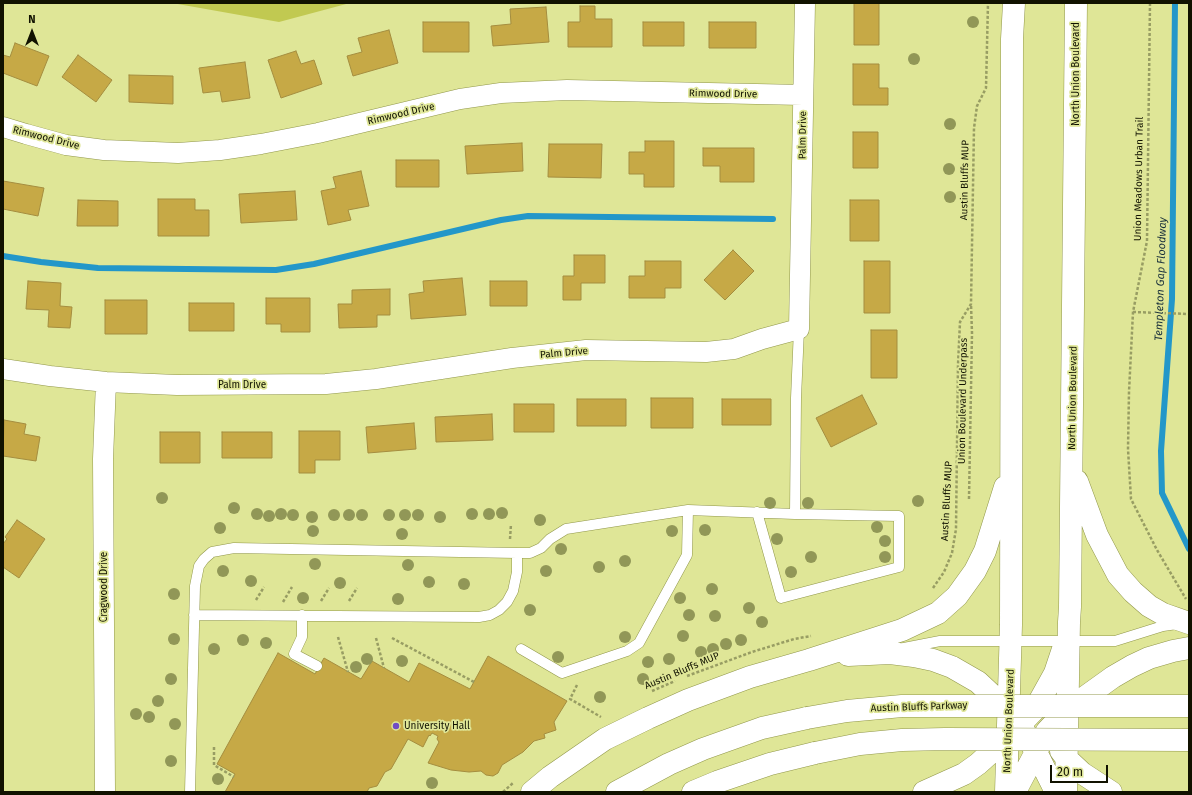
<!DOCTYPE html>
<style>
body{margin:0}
#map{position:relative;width:1192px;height:795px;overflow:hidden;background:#dfe697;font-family:"Fira Sans",sans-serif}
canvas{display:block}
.frame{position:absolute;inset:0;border:4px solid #111200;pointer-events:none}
.north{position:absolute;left:12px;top:12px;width:40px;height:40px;-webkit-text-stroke:3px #dfe697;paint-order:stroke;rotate:0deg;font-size:11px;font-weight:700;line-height:16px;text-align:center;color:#111200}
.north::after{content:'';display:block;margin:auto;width:14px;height:18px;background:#111200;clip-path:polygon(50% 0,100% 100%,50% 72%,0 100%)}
.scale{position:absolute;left:1050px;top:765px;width:58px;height:18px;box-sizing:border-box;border:2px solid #111200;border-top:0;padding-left:5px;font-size:12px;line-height:14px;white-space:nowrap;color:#111200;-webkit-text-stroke:3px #dfe697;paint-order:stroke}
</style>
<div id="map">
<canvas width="1192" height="795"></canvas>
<div class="frame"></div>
<div class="north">N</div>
<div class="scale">20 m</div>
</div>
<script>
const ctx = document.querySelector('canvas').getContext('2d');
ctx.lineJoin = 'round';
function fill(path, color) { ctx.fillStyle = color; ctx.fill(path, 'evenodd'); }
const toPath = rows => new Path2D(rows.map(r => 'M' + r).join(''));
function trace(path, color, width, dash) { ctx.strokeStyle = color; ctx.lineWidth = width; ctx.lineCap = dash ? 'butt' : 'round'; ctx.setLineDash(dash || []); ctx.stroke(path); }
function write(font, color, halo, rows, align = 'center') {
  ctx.font = font + ' "Fira Sans",sans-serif'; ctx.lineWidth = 3.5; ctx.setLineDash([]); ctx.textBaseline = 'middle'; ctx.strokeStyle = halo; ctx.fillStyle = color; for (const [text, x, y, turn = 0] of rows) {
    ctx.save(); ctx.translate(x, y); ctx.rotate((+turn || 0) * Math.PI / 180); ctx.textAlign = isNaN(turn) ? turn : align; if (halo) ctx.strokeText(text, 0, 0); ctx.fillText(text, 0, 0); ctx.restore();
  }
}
const green = toPath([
 [172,3,350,3,279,22]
]);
const stream = toPath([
 [1175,3,1172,299,1161,451,1162,493,1189,549],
 [3,256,41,262,98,268,276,270,314,264,501,220,528,216,773,219]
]);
const building = toPath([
 [854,3,879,3,879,45,854,45,854,3],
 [580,6,595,6,595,19,612,19,612,47,568,47,568,22,580,22,580,6],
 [546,7,549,42,493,46,491,26,511,24,510,9,546,7],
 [423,22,469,22,469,52,423,52,423,22],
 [643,22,684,22,684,46,643,46,643,22],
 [709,22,756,22,756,48,709,48,709,22],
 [389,30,398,63,353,76,347,56,362,52,358,38,389,30],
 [15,43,49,56,37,86,3,73,3,55,10,57,15,43],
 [296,51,301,64,314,60,322,84,281,98,268,60,296,51],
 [78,55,112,80,96,102,62,77,78,55],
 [245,62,250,98,222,102,220,91,203,93,199,68,245,62],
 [853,64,879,64,879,88,888,88,888,105,853,105,853,64],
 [129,75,173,76,173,104,129,102,129,75],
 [853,132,878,132,878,168,853,168,853,132],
 [645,141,674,141,674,187,644,187,644,174,629,174,629,152,645,152,645,141],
 [522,143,523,171,467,174,465,146,522,143],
 [549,144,602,144,601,178,548,177,549,144],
 [703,148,754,148,754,182,720,182,720,166,703,166,703,148],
 [396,160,439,160,439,187,396,187,396,160],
 [361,171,369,206,348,210,351,220,328,225,321,191,336,188,333,177,361,171],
 [3,181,44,188,38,216,3,209,3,181],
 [295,191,297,220,241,223,239,194,295,191],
 [158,199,195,199,195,210,209,210,209,236,158,236,158,199],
 [78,200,118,201,118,226,77,226,78,200],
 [850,200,879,200,879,241,850,241,850,200],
 [733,250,754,271,725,300,704,280,733,250],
 [574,255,605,255,605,283,581,283,581,300,563,300,563,276,574,276,574,255],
 [645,261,681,261,681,288,665,288,665,298,629,298,629,276,645,276,645,261],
 [864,261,890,261,890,313,864,313,864,261],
 [462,278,466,315,411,319,409,294,424,292,423,281,462,278],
 [28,281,61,283,60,306,72,307,70,328,48,327,49,310,26,309,28,281],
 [490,281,527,281,527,306,490,306,490,281],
 [390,289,390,315,377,315,377,327,339,328,338,304,352,304,352,290,390,289],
 [266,298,310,298,310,332,281,332,281,324,266,324,266,298],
 [105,300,147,300,147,334,105,334,105,300],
 [189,303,234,303,234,331,189,331,189,303],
 [871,330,897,330,897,378,871,378,871,330],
 [862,395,877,424,831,447,816,418,862,395],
 [651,398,693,398,693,428,651,428,651,398],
 [577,399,626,399,626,426,577,426,577,399],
 [722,399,771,399,771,425,722,425,722,399],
 [514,404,554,404,554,432,514,432,514,404],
 [492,414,493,440,436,442,435,417,492,414],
 [4,420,26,424,24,434,40,437,36,461,3,456,4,420],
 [414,423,416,449,368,453,366,427,414,423],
 [299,431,340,431,340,460,315,460,315,473,299,473,299,431],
 [160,432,200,432,200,463,160,463,160,432],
 [222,432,272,432,272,458,222,458,222,432],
 [17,520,45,539,19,578,3,567,3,544,7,539,5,537,17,520],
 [278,653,315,674,324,658,361,679,372,661,409,682,419,663,470,689,488,656,567,701,554,722,556,730,544,734,545,738,534,741,523,752,502,765,498,773,493,776,486,775,481,771,469,772,451,770,428,763,439,742,437,739,438,736,432,733,430,736,429,735,423,747,408,739,391,769,385,772,377,786,369,788,367,792,225,792,235,774,217,764,278,653]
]);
const path = toPath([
 [1150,3,1147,241,1133,312,1129,392,1128,449,1131,499,1157,550,1186,599],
 [1133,312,1189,314],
 [969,499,972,333,971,304],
 [510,539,511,524],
 [933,588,944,572,952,553,956,529,958,365,960,322,971,304,974,128,977,106,986,88,988,3],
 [256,600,264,587],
 [321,601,329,588],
 [349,601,357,588],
 [283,602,292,587],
 [338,637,348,672],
 [376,638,384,668],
 [392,638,474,682],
 [687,676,752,652,794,639,811,636],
 [577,685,570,699,601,717],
 [652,691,675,681],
 [214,747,214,765,234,777],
 [503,792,513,783]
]);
const lane = toPath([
 [757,512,781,598,899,567,899,516,795,514],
 [194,615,479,617,490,615,499,610,507,602,513,591,517,572,517,553],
 [302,615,302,637,294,654,317,666],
 [904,648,940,641,1115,641,1163,626,1177,624],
 [521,649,562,673,627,651,639,643,687,555,688,510],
 [190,792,195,586,199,566,204,559,212,552,234,548,517,553,530,553,541,548,550,539,566,529,688,510,795,514,796,398,799,329]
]);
const street = toPath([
 [3,127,26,134,66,145,104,150,178,153,220,150,261,144,318,133,460,99,501,93,567,90,803,95],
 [3,369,50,376,106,382,177,385,326,384,376,379,512,358,586,350,706,352,734,349,762,339,799,329,805,3],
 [105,792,103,459,106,382]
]);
const primary = toPath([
 [1077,481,1097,535,1118,575,1133,592,1149,606,1163,614,1189,623],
 [848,655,890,653,914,656,933,660,952,667,978,682,993,696,1020,724,1036,752,1056,792],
 [1061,751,1067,759,1082,773,1111,792],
 [532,792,550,777,605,739,648,718,688,700,750,677,809,660,902,630,938,613,957,596,975,571,985,551,1005,487],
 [617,792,669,764,703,749,762,728,807,718],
 [693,792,717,782,770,764,815,753],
 [924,792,964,774,978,764,1008,737,1035,709,1055,673,1063,649],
 [1006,792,1011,625,1012,39,1014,3],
 [1016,792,1018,786,1047,731,1067,710,1113,677,1132,666,1149,658,1173,651,1189,648],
 [1066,792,1069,622,1070,607,1076,3]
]);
const primaryBridge = toPath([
 [807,718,847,711,902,706,1189,706],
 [815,753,860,744,902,740,945,739,1189,740]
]);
const trees = [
 [973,22],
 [914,59],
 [950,124],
 [949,169],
 [950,197],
 [162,498],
 [918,501],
 [770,503],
 [808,503],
 [234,508],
 [502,513],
 [257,514],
 [281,514],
 [472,514],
 [489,514],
 [293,515],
 [334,515],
 [349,515],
 [362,515],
 [389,515],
 [405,515],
 [418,515],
 [269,516],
 [312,517],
 [440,517],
 [540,520],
 [877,527],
 [220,528],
 [705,530],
 [313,531],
 [672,531],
 [402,534],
 [777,539],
 [885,541],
 [561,549],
 [811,557],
 [885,557],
 [625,561],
 [315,564],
 [408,565],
 [599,567],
 [223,571],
 [546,571],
 [791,572],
 [251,581],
 [429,582],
 [340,583],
 [464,584],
 [712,589],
 [174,594],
 [303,598],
 [680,598],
 [398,599],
 [749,608],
 [530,610],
 [689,615],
 [715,616],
 [762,622],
 [683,636],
 [625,637],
 [174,639],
 [243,640],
 [741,640],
 [266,643],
 [726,644],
 [214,649],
 [713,649],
 [701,652],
 [558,657],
 [367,659],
 [669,659],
 [402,661],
 [648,662],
 [356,667],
 [171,679],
 [643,679],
 [600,697],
 [158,701],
 [136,714],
 [149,717],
 [175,724],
 [171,761],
 [218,779],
 [432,783]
];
const markers = [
 [396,726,4,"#704bc4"]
];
const streetNames = [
 ["North Union Boulevard",1076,74,-90],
 ["Rimwood Drive",723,94,1],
 ["Rimwood Drive",401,114,-13],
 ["Palm Drive",803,135,-89],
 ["Rimwood Drive",46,138,14],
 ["Union Meadows Urban Trail",1139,179,-89],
 ["Austin Bluffs MUP",965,180,-89],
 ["Palm Drive",564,353,-5],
 ["Palm Drive",242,385],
 ["North Union Boulevard",1073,398,-89],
 ["Union Boulevard Underpass",963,401,-89],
 ["Austin Bluffs MUP",947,501,-87],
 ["Cragwood Drive",104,587,-90],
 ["Austin Bluffs MUP",682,671,-23],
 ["Austin Bluffs Parkway",919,707,-2],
 ["North Union Boulevard",1009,721,-88]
];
const poiNames = [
 ["University Hall",404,726]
];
const waterNames = [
 ["Templeton Gap Floodway",1161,279,-88]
];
fill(green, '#c1c951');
trace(stream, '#2397c9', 6);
fill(building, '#c6a946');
trace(building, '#a48d3f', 1);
trace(lane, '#91974a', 11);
trace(street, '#91974a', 21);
trace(primary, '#91974a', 23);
trace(path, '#989d63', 2.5, [3, 2]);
trace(lane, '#fff', 10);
trace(street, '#fff', 20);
trace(primary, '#fff', 22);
trace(primaryBridge, '#91974a', 23, []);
trace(primaryBridge, '#fff', 22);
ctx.fillStyle = '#919757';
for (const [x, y] of trees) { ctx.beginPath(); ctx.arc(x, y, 6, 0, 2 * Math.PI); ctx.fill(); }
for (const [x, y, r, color] of markers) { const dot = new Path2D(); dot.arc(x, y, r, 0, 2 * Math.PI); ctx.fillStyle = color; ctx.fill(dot); trace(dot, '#dfe697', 1.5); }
write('10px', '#111200', '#dfe697', streetNames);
write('10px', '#111200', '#dfe697', poiNames, 'left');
write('italic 11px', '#172e3a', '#dfe697', waterNames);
</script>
